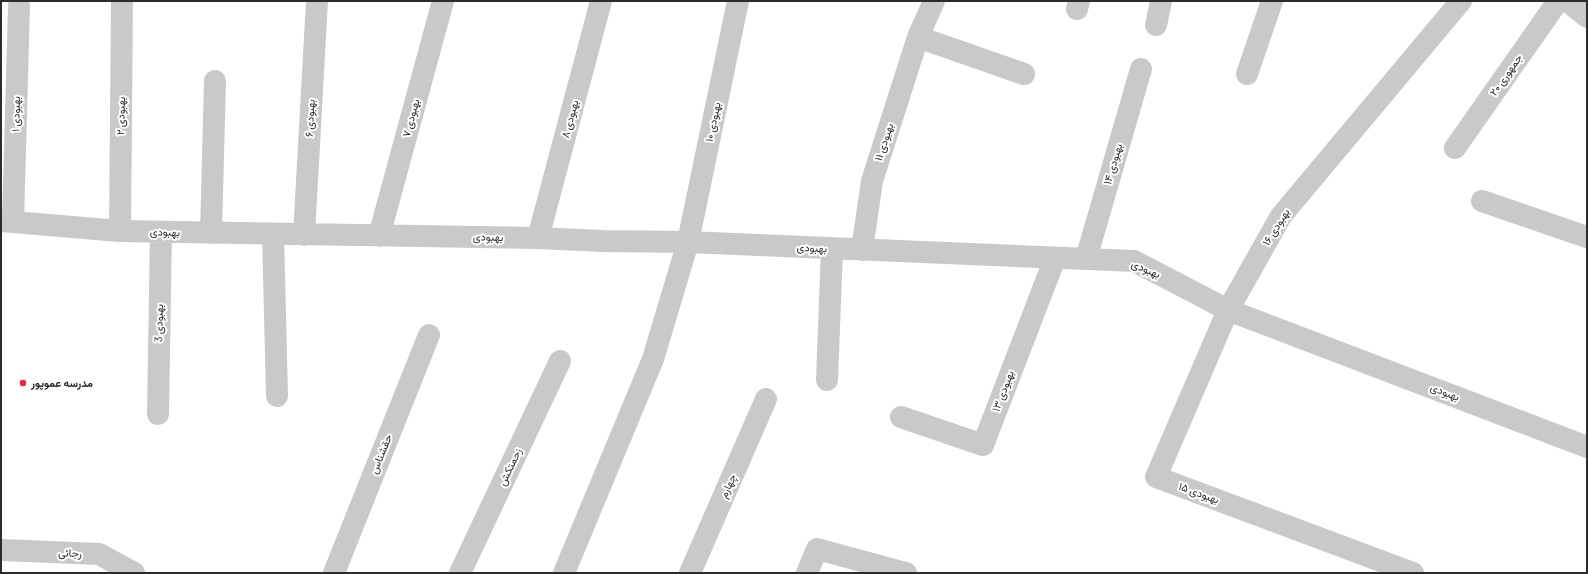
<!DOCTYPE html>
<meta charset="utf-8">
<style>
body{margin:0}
#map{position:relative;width:1588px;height:574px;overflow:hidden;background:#fff;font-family:Barlow,sans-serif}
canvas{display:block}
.frame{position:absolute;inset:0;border:2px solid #2c2c2c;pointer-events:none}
</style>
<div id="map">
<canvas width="1588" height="574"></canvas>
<div class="frame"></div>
</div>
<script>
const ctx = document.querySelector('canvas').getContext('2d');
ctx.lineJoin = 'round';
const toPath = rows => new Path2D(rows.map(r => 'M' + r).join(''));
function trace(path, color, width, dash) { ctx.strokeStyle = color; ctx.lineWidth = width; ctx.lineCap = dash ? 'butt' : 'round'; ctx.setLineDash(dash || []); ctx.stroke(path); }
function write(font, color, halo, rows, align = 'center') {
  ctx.font = font + ' Barlow,Vazirmatn,sans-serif'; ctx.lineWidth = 4; ctx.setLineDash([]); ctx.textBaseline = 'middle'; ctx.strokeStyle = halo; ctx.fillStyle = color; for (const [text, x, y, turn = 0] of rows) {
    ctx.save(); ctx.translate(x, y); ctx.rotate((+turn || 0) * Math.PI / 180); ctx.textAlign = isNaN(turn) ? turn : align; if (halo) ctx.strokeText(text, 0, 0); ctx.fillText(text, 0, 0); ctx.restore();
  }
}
const minor = toPath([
 [1567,1,1587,17],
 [1077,9,1079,1],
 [1156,25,1161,1],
 [918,37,1024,74],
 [1247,74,1272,1],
 [1455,148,1558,1],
 [1482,201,1587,237],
 [1,221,120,231,538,238,602,241,688,242,1134,261,1228,310,1587,447],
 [13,222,19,6],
 [120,231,122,1],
 [211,233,215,81],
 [273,234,277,396],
 [304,235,317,1],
 [379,236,443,1],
 [538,238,601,1],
 [862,250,872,181,918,37,934,1],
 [1086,259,1141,69],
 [827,380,832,249],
 [158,414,161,232],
 [901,417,983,445,1055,258],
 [1,550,99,554,134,573],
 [334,573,429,335],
 [460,573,560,361],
 [564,573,653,359,688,242,738,1],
 [690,573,766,399],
 [807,573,817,549,906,573],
 [1413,573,1156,477,1228,310,1281,216,1461,1]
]);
const markers = [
 [23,383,4,"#ef2242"]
];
const streetNames = [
 ["جمهوری ۲۰",1506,75,-55],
 ["بهبودی ۱",16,114,-89],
 ["بهبودی ۲",121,116,-89],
 ["بهبودی ۶",310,118,-87],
 ["بهبودی ۷",411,118,-75],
 ["بهبودی ۸",570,119,-75],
 ["بهبودی ۱۰",713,122,-78],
 ["بهبودی ۱۱",884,142,-72],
 ["بهبودی ۱۴",1113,164,-74],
 ["بهبودی ۱۶",1276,227,-58],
 ["بهبودی",165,232,2],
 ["بهبودی",488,237,1],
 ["بهبودی",812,248,3],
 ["بهبودی",1146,269,23],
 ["بهبودی 3",159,323,-89],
 ["بهبودی ۱۳",1003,391,-69],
 ["بهبودی",1445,392,21],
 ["حقشناس",381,454,-68],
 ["زحمتکش",510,467,-65],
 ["چهارم",728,486,-66],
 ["بهبودی ۱۵",1199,493,20],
 ["رجائی",70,553,2]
];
const poiNames = [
 ["مدرسه عموپور",31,383]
];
trace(minor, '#c9c9c9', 22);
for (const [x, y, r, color] of markers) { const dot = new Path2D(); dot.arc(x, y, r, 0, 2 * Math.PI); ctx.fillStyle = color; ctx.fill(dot); trace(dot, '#fff', 1.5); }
write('11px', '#2c2c2c', '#fff', streetNames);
write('bold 11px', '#2c2c2c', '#fff', poiNames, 'left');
</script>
